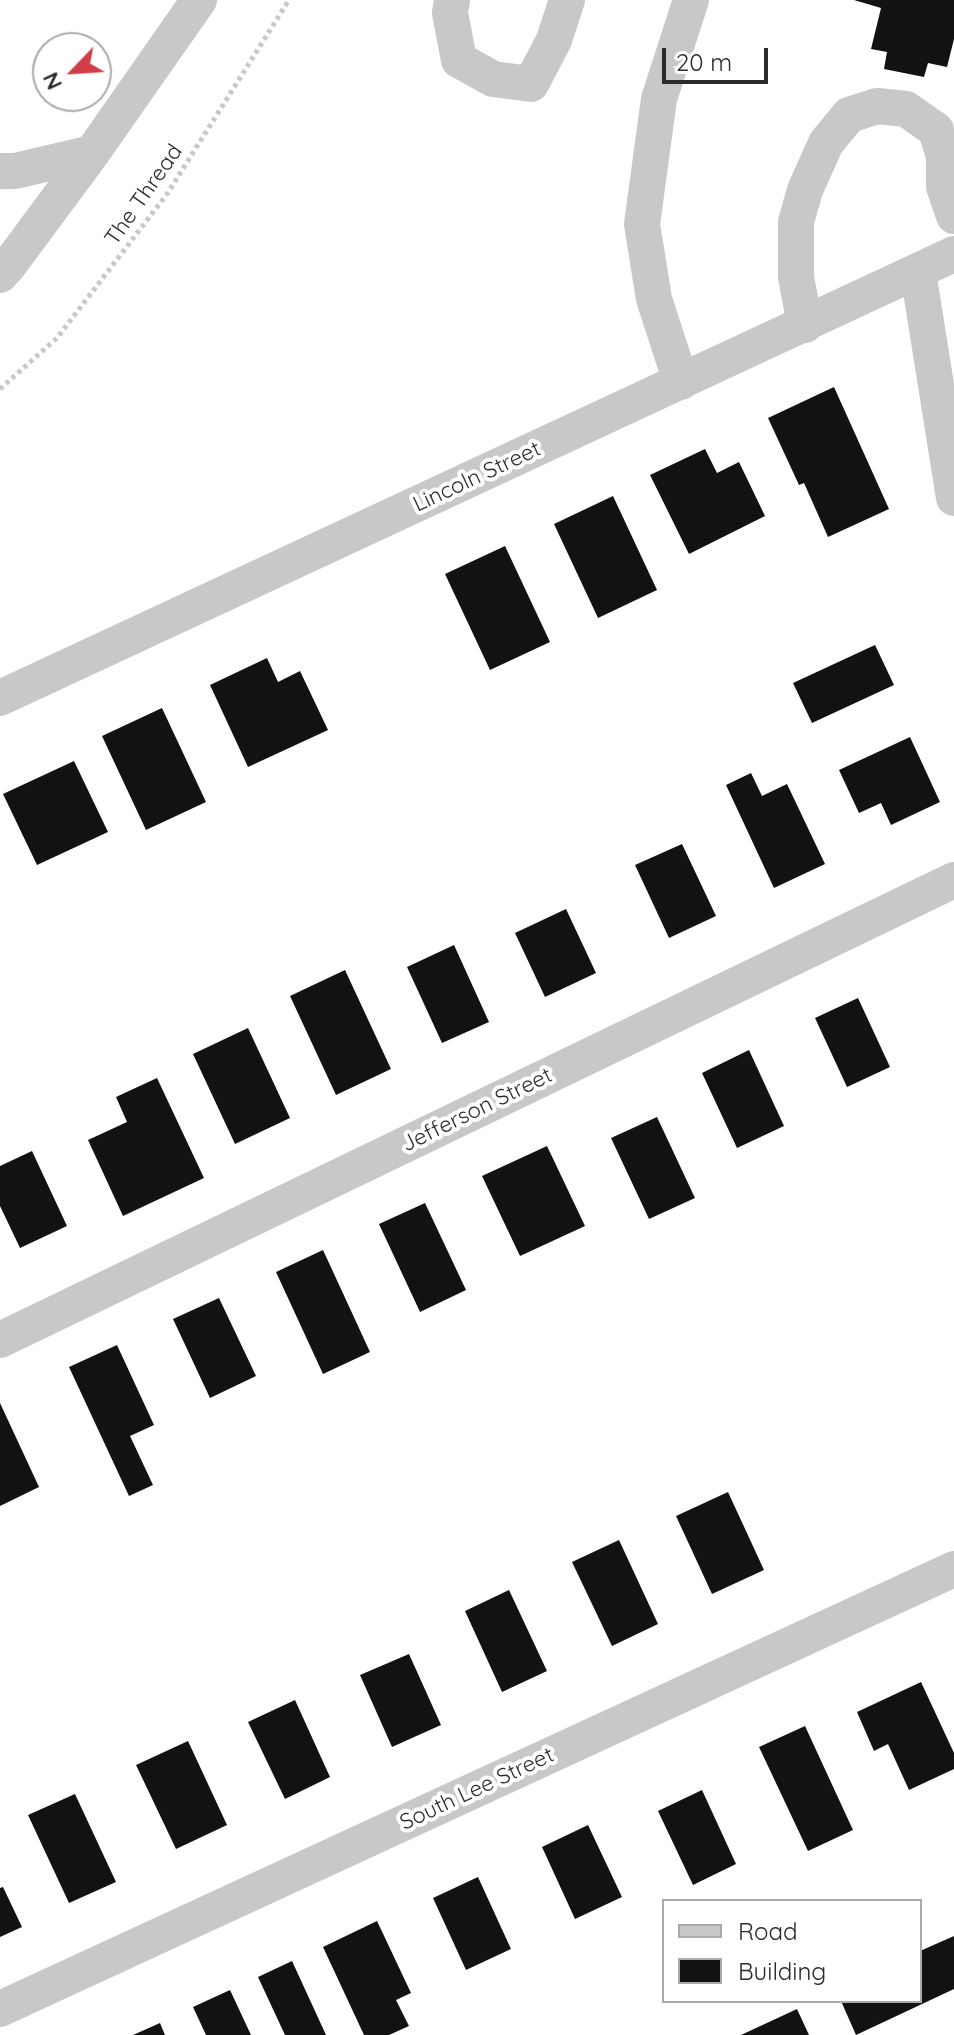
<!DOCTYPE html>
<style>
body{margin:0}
#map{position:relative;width:954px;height:2035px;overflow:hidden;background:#fff;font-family:Quicksand,sans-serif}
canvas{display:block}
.legend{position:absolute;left:662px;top:1899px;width:260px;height:104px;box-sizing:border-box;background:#fff;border:2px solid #aaa;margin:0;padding:10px 14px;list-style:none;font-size:24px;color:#2b2b2b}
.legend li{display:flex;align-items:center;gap:16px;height:40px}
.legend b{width:40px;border:2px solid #aaa}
.north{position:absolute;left:32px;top:32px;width:80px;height:80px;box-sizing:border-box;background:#fff;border:2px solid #aaa;border-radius:50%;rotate:245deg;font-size:22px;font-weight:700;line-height:32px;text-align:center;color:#2b2b2b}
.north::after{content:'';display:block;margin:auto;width:28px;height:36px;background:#d23e47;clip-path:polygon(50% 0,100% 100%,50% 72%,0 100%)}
.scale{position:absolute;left:662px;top:48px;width:106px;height:36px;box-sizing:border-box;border:4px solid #2b2b2b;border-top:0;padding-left:10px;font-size:24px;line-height:28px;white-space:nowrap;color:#2b2b2b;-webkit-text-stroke:6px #fff;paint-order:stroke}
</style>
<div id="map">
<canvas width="954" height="2035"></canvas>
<ul class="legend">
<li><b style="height:10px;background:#c8c8c8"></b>Road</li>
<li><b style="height:22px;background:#121212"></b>Building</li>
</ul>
<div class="north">N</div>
<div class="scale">20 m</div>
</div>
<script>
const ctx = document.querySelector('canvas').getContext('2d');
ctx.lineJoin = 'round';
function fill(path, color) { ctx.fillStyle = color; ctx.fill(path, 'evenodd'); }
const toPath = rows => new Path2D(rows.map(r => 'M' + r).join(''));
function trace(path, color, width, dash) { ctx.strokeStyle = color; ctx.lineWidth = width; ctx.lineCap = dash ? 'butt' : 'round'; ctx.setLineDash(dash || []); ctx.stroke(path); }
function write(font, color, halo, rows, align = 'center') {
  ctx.font = font + ' Quicksand,sans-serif'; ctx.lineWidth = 8; ctx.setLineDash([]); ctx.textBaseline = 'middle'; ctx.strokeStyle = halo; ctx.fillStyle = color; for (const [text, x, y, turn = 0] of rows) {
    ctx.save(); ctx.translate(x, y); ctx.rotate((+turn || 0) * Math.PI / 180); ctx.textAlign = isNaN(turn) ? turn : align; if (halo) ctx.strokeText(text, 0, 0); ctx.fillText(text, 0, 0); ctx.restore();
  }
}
const building = toPath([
 [854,0,954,0,954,39,947,67,928,63,924,77,884,69,887,52,871,49,881,8],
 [834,387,889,509,828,537,804,483,799,485,768,418],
 [705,449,717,473,739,462,765,516,689,554,650,475],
 [613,496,657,590,598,618,554,524],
 [505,546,550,642,490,670,445,574],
 [875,645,894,685,812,723,793,683],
 [267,658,278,682,300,671,328,730,248,767,210,685],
 [162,708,206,802,146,830,102,736],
 [910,737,940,802,891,825,881,803,859,813,839,770],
 [74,761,108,832,37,865,3,794],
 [751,773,762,796,787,784,825,864,774,888,726,785],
 [682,844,716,916,669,938,635,865],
 [566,909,596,973,545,997,515,933],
 [454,945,489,1022,442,1043,407,967],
 [345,970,391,1069,336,1095,290,996],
 [858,998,890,1067,847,1087,815,1018],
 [248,1028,290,1118,235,1144,193,1054],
 [749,1050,784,1126,737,1148,702,1073],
 [157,1078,204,1178,123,1216,88,1140,127,1122,116,1097],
 [657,1117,695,1198,649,1219,611,1138],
 [547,1146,585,1226,520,1256,482,1176],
 [32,1151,67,1226,20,1248,0,1206,0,1166],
 [425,1203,466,1290,420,1312,379,1224],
 [323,1250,370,1352,323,1374,276,1272],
 [219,1298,256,1376,210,1398,173,1319],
 [117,1345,154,1425,130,1436,153,1485,129,1496,69,1367],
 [0,1403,39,1487,0,1506],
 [728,1492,764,1570,712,1594,676,1516],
 [619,1540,658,1624,612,1646,572,1562],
 [509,1590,547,1671,502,1692,465,1611],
 [409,1654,441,1725,392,1747,360,1675],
 [921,1682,954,1753,954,1769,909,1790,888,1744,874,1751,857,1712],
 [295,1700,330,1777,285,1799,248,1722],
 [805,1726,853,1830,808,1851,759,1747],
 [188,1741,227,1825,176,1849,136,1765],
 [702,1790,736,1864,693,1885,658,1811],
 [75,1794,116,1882,69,1903,28,1815],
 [588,1825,622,1897,575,1919,542,1847],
 [478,1877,511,1949,466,1970,433,1898],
 [3,1887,22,1927,0,1937,0,1888],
 [377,1921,411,1993,396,2000,409,2026,389,2035,364,2035,323,1947],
 [954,1936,954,1989,856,2035,841,2001,920,2001,920,1951],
 [292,1961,326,2035,285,2035,258,1977],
 [230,1990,251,2035,206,2035,193,2007],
 [797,2009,809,2035,741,2035],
 [160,2023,165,2035,133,2035]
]);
const path = toPath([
 [0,389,57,338,167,194,289,0]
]);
const minor = toPath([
 [452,0,450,13,459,60,493,79,531,84,554,40,567,0],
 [0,171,15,171,92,153],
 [918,272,954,498],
 [0,275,9,265,92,153,199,0],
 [805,325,796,277,796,222,805,190,826,143,849,115,877,106,906,109,936,130,944,157,944,187,954,216],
 [681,382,654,299,642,224,659,99,691,0],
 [0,698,954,254],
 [0,1340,954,880],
 [0,2009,954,1569]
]);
const streetNames = [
 ["The Thread",144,195,-55],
 ["Lincoln Street",477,477,-25],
 ["Jefferson Street",477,1110,-26],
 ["South Lee Street",477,1789,-25]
];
fill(building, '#121212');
trace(path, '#c8c8c8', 5, [4, 4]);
trace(minor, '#c8c8c8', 36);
write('22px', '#2b2b2b', '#fff', streetNames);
</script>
